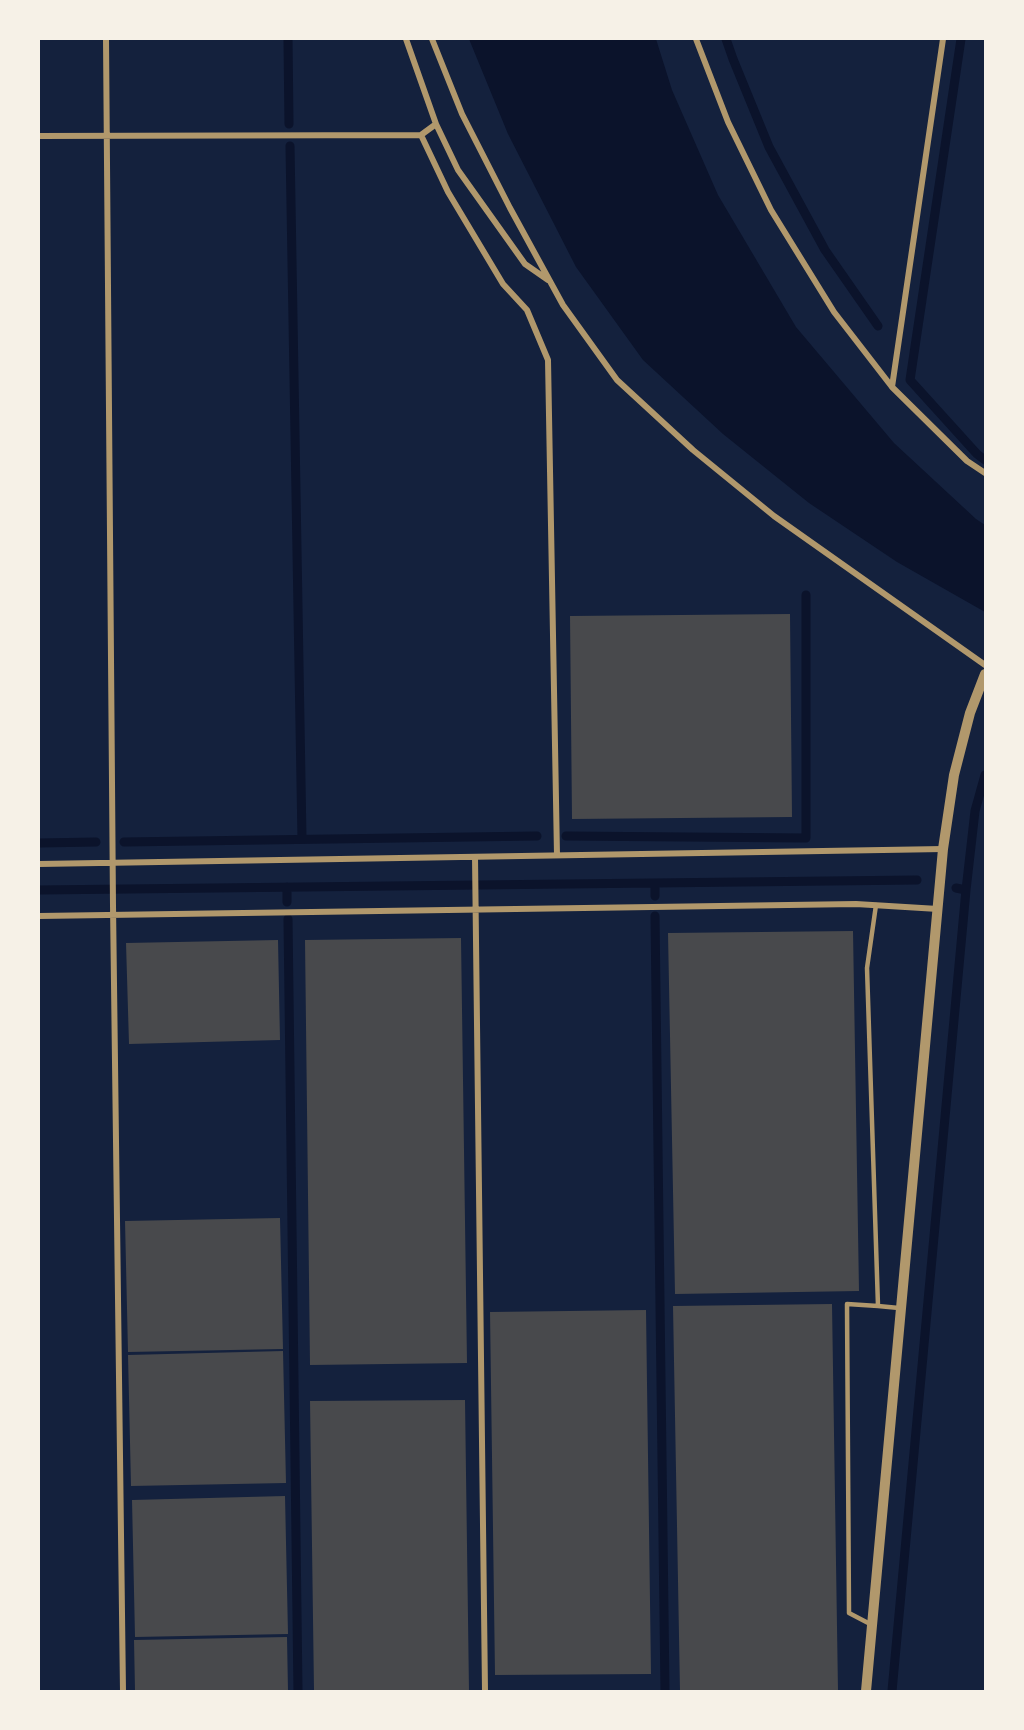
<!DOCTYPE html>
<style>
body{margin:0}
#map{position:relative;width:1024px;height:1730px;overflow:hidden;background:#14213d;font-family:"Fira Sans Condensed",sans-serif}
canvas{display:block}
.frame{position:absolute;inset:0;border:40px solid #f6f1e7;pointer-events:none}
</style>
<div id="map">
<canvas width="1024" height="1730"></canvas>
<div class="frame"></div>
</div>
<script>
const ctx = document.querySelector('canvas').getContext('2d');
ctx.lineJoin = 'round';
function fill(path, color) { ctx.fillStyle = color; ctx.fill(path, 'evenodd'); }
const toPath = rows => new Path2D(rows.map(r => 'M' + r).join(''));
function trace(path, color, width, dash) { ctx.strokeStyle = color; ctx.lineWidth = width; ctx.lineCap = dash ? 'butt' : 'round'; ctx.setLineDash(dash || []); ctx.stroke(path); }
const water = toPath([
 [469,39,656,39,672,90,718,195,796,327,894,443,976,519,985,525,985,612,897,562,809,503,723,434,643,360,576,267,508,134]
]);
const stream = toPath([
 [288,39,289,124],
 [726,39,733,59,769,147,825,250,878,326],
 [961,39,910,380,977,454,985,460],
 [290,146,302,839],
 [566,836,806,838,806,595],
 [124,842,537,836],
 [39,843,96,842],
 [287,887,287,902],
 [39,890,917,880],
 [966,890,975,811,985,775],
 [655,896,655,883],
 [655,916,665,1691],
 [288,919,298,1691],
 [892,1691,966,890,956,888]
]);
const building = toPath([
 [790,614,792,817,572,819,570,616],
 [853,931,859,1291,675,1294,668,933],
 [461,938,467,1363,310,1365,305,940],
 [278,940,280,1040,129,1044,126,943],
 [280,1218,283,1349,128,1352,125,1221],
 [832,1304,838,1691,680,1691,673,1306],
 [646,1310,651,1674,495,1675,490,1312],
 [283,1351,286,1483,131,1486,128,1355],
 [465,1400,469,1691,314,1691,310,1401],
 [285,1496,288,1634,135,1637,132,1500],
 [287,1637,288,1691,135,1691,134,1640]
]);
const service = toPath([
 [876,905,867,968,878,1306,899,1308],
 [872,1625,849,1613,847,1304,878,1306]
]);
const minor = toPath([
 [106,39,113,905,123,1691],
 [406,39,436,124,421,135],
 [432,39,462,114,510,208,563,305,617,380,693,450,774,516,985,665],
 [696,39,728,122,771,210,834,312,892,387,967,461,985,473],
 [436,124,458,170,525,264,548,280],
 [39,136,421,135,448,192,503,284,527,310,548,360,557,855],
 [892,387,943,39],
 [475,857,485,1691],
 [39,864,943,849],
 [39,916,856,904,938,909]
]);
const tertiary = toPath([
 [866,1691,943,849,954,775,970,713,985,674]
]);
fill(water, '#0b132b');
trace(stream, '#0b132b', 9);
fill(building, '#48494c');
trace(service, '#b1986c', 4.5);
trace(minor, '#b1986c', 6);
trace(tertiary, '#b1986c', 10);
</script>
